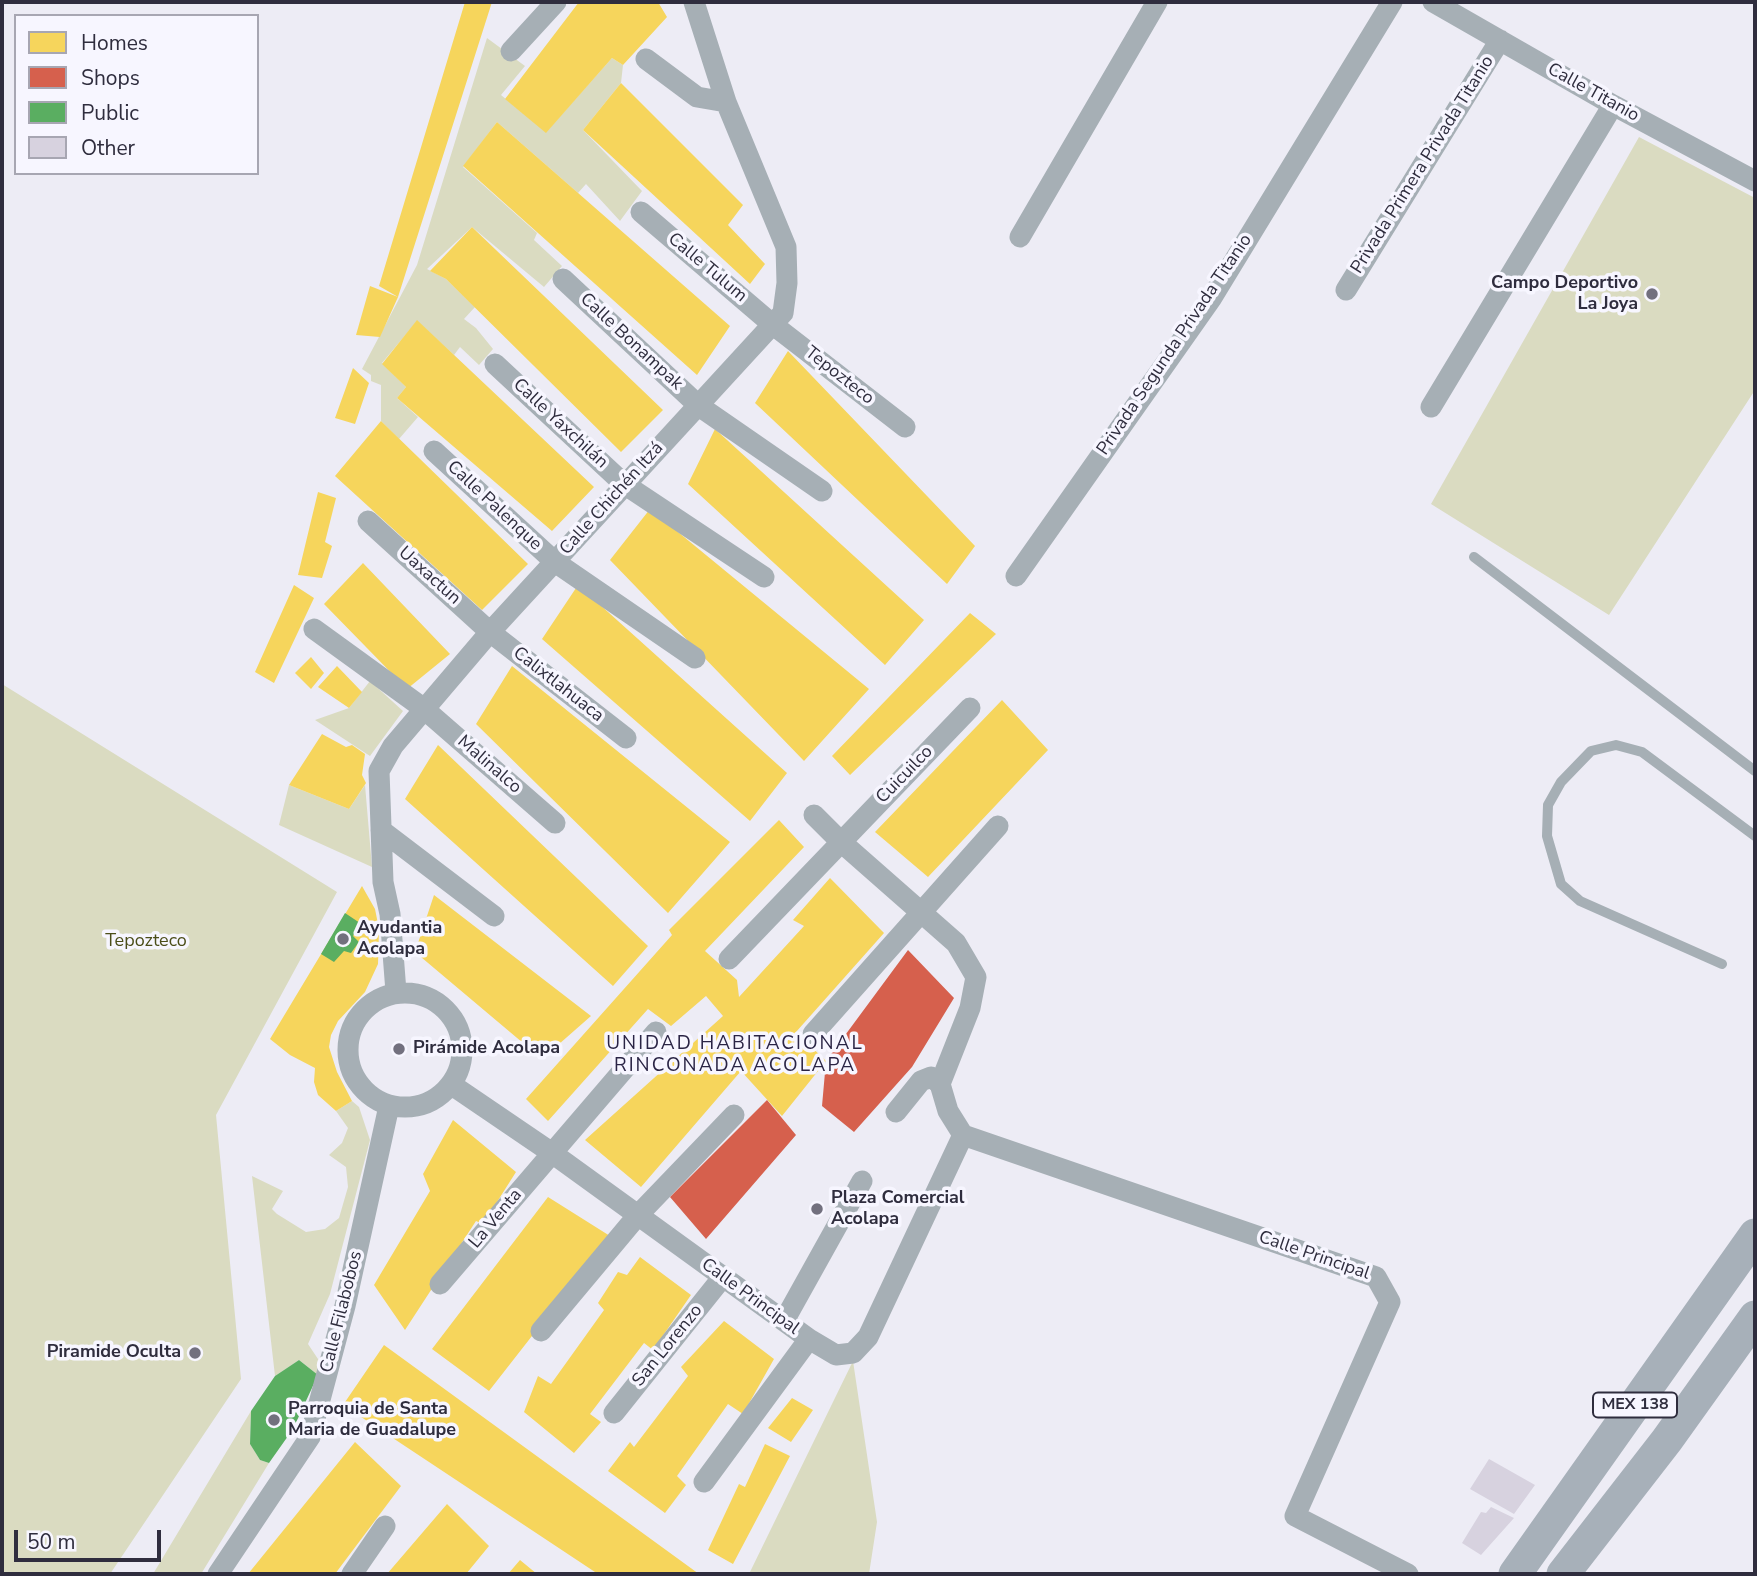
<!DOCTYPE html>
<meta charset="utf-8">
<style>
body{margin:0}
#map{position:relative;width:1757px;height:1576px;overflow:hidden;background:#edecf5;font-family:"Nunito Sans",sans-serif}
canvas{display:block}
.frame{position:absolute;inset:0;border:4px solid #2f2d3e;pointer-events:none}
.legend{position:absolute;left:14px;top:14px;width:245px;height:161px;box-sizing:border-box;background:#f7f6ff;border:2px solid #a7a6b2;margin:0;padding:9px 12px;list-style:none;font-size:21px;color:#2f2d3e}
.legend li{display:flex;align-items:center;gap:14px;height:35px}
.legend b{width:35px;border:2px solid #a7a6b2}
.scale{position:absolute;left:14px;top:1530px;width:147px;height:32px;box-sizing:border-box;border:4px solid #2f2d3e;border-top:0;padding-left:9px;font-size:21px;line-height:24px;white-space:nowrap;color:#2f2d3e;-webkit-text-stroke:5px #f7f6ff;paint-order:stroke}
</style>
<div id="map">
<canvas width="1757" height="1576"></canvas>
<div class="frame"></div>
<ul class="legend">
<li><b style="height:19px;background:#f6d55c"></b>Homes</li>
<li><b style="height:19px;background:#d6604d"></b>Shops</li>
<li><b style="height:19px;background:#5aae61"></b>Public</li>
<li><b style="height:19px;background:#d7d2df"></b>Other</li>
</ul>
<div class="scale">50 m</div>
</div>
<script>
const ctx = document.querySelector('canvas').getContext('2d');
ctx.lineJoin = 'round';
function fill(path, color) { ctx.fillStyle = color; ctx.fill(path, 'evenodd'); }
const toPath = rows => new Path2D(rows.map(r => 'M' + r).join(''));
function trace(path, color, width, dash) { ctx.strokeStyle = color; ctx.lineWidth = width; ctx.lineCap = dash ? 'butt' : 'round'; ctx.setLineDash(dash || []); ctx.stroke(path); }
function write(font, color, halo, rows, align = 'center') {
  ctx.font = font + ' "Nunito Sans",sans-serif'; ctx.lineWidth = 7; ctx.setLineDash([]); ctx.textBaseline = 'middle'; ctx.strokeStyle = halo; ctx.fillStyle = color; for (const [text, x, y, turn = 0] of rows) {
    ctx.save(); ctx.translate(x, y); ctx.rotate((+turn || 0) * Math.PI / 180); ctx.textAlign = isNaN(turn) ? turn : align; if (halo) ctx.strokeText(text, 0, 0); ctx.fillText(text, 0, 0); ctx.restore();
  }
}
const green = toPath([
 [487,38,525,66,501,95,546,132,612,58,623,65,621,83,583,130,642,191,620,221,586,184,578,193,497,122,463,167,537,233,534,240,562,266,544,287,472,227,427,269,446,279,475,307,464,319,476,328,493,349,479,365,460,347,454,355,417,321,382,363,406,387,397,398,418,417,399,439,381,421,381,385,371,381,371,375,362,369,417,265],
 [1639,137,1755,198,1755,390,1609,615,1431,504],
 [370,681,403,711,370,756,315,720,349,708],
 [2,684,337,892,216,1115,241,1379,110,1574,2,1574],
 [289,785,349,809,365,785,372,867,279,825],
 [352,1101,359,1107,370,1140,330,1294,308,1344,322,1365,318,1375,299,1360,275,1376,252,1176,283,1191,272,1209,277,1214,306,1232,325,1229,339,1218,348,1187,346,1167,329,1155,342,1143,348,1128,336,1111],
 [853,1361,877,1522,869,1574,749,1574],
 [251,1411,250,1444,260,1460,269,1463,201,1574,153,1574]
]);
const homes = toPath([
 [465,2,492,2,398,297,380,337,356,335,370,286,398,297,379,286],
 [579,2,658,2,667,17,623,65,612,58,546,133,505,99],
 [621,83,743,205,728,225,765,264,750,284,583,130],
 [497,122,730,326,697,375,463,166],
 [472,227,663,410,621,452,446,279,430,271],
 [417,320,594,487,552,531,397,398,406,387,382,364],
 [788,351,975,546,947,584,755,403],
 [353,368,369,383,355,424,335,418],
 [381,421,528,564,482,610,335,476],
 [715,429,924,620,885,665,688,484],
 [318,492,336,498,325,542,332,546,322,578,298,575],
 [650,509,869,689,804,761,610,560],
 [363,563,450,654,407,689,324,604],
 [294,585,314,598,274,683,255,672],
 [578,585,787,773,750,821,542,639],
 [970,613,996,634,850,775,832,756],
 [311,657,324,673,311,689,295,673],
 [337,666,362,692,349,708,318,687],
 [512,666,730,842,668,913,476,724],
 [1002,700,1048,750,928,877,875,832],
 [322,734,346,747,352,745,365,754,362,775,366,783,349,809,289,785],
 [438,745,648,946,613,986,405,799],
 [779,820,804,847,705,951,737,980,739,997,804,926,793,920,830,878,884,933,796,1032,826,1061,782,1116,741,1071,641,1187,585,1140,723,1016,706,996,671,1026,648,1009,548,1121,526,1099,672,935,669,930],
 [362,886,375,909,379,929,378,964,365,992,338,1021,331,1035,329,1047,337,1072,352,1101,336,1111,318,1095,314,1082,315,1068,290,1055,270,1039],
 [434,895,591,1016,542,1059,415,952],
 [453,1120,516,1172,483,1224,476,1221,405,1330,374,1285,430,1191,423,1174],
 [548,1197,610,1236,489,1391,432,1349],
 [640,1257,691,1295,653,1350,644,1343,590,1414,601,1422,574,1453,524,1412,538,1376,551,1384,604,1310,598,1303,618,1272,627,1275],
 [724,1321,774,1359,743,1414,728,1404,677,1476,686,1485,665,1513,608,1471,630,1442,634,1447,688,1376,681,1367],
 [384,1345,699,1574,598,1574,343,1405],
 [792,1398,813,1410,791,1442,768,1428],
 [355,1442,401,1486,335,1574,248,1574],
 [765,1444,790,1456,733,1564,708,1550,739,1484,745,1487],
 [447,1504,489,1546,466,1574,387,1574],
 [520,1560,537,1574,508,1574]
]);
const shops = toPath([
 [908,950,954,998,912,1067,854,1132,822,1106,826,1061],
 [767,1100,796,1135,706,1239,670,1197]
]);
const public = toPath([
 [345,913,360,923,353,936,359,942,351,953,344,951,334,962,321,954],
 [299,1360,318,1375,293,1429,269,1463,260,1460,250,1444,251,1411,275,1376]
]);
const building = toPath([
 [1489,1459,1535,1485,1514,1514,1470,1489],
 [1491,1507,1514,1518,1481,1555,1462,1543,1481,1512,1486,1513]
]);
const service = toPath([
 [1474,557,1755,771],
 [1722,964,1580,901,1561,884,1547,836,1548,805,1561,782,1591,751,1616,745,1642,752,1755,836]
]);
const minor = toPath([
 [1433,2,1613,105,1755,181],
 [511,51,556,2],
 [646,59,697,97,726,102],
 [641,212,772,324,905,427],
 [1020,237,1157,2],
 [563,279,699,406,822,491],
 [1346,290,1500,40],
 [495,364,624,484,764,577],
 [1431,407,1613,105],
 [434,451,555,562,695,658],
 [368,521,490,632,626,738],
 [1016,576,1211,299,1392,2],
 [314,629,423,708,555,823],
 [814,815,840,841,956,943,976,977,970,1008,940,1084,948,1111,963,1135,1376,1277,1390,1302,1295,1516,1408,1574],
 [381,830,494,916],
 [729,959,970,708],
 [396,992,390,914,383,882,379,771,393,746,490,632,783,313,787,283,786,247,726,102,694,2],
 '348 1050a57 57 0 1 1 114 0a57 57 0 1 1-114 0Z',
 [813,1034,998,826],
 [452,1085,552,1153,809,1339,836,1355,853,1353,868,1337,963,1135],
 [896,1112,921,1081,931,1077,940,1084],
 [440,1284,656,1032],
 [784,1321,862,1181],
 [541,1331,638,1215,734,1115],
 [614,1413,722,1278],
 [704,1482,809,1339],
 [218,1574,310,1437,345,1306,389,1106],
 [352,1574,385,1526]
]);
const primary = toPath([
 [1515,1574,1755,1235],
 [1563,1574,1667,1440,1755,1317]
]);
const markers = [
 [1652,294,7,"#72707e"],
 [343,939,7,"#72707e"],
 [399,1049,7,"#72707e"],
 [817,1209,7,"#72707e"],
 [195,1353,7,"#72707e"],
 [274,1420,7,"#72707e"]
];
const shields = [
 [1635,1405,84]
];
const shieldNames = [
 ["MEX 138",1635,1405]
];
const streetNames = [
 ["Calle Titanio",1593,93,29],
 ["Privada Primera Privada Titanio",1423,165,-58],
 ["Calle Tulum",707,268,40],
 ["Calle Bonampak",631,342,43],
 ["Privada Segunda Privada Titanio",1175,345,-56],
 ["Tepozteco",839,376,38],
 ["Calle Yaxchilán",560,424,43],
 ["Calle Chichén Itzá",612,499,-48],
 ["Calle Palenque",494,506,43],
 ["Uaxactun",429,576,42],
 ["Calixtlahuaca",558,685,38],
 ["Malinalco",489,765,41],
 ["Cuicuilco",905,775,-46],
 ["La Venta",496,1219,-50],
 ["Calle Principal",1314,1256,19],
 ["Calle Principal",750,1297,36],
 ["Calle Filabobos",342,1312,-76],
 ["San Lorenzo",668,1346,-51]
];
const poiNames = [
 ["Campo Deportivo",1638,284,"right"],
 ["La Joya",1638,305,"right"],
 ["Ayudantia",357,929],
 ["Acolapa",357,950],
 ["Pirámide Acolapa",413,1049],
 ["Plaza Comercial",831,1199],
 ["Acolapa",831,1220],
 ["Piramide Oculta",181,1353,"right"],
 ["Parroquia de Santa",288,1410],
 ["Maria de Guadalupe",288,1431]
];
const parkNames = [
 ["Tepozteco",146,942]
];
const neighbourhoodNames = [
 ["UNIDAD HABITACIONAL",735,1044],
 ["RINCONADA ACOLAPA",735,1066]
];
fill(green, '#dadbc1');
fill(homes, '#f6d55c');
fill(shops, '#d6604d');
fill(public, '#5aae61');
fill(building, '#d7d2df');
trace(service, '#a6afb5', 10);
trace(minor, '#a6afb5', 21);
trace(primary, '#a7b0b9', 33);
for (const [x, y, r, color] of markers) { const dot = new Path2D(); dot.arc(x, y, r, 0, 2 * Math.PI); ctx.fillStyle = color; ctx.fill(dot); trace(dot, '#f7f6ff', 2.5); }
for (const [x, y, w] of shields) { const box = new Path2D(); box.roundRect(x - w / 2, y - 12.5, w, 25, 5); ctx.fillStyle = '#f7f6ff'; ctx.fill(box); trace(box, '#2f2d3e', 2); }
write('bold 16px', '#2f2d3e', null, shieldNames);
write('18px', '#2f2d3e', '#f7f6ff', streetNames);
write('bold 18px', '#2f2d3e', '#f7f6ff', poiNames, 'left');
write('18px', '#4c4e1a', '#f7f6ff', parkNames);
ctx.letterSpacing = '2px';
write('19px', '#2a2445', '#f7f6ff', neighbourhoodNames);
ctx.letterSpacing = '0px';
</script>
